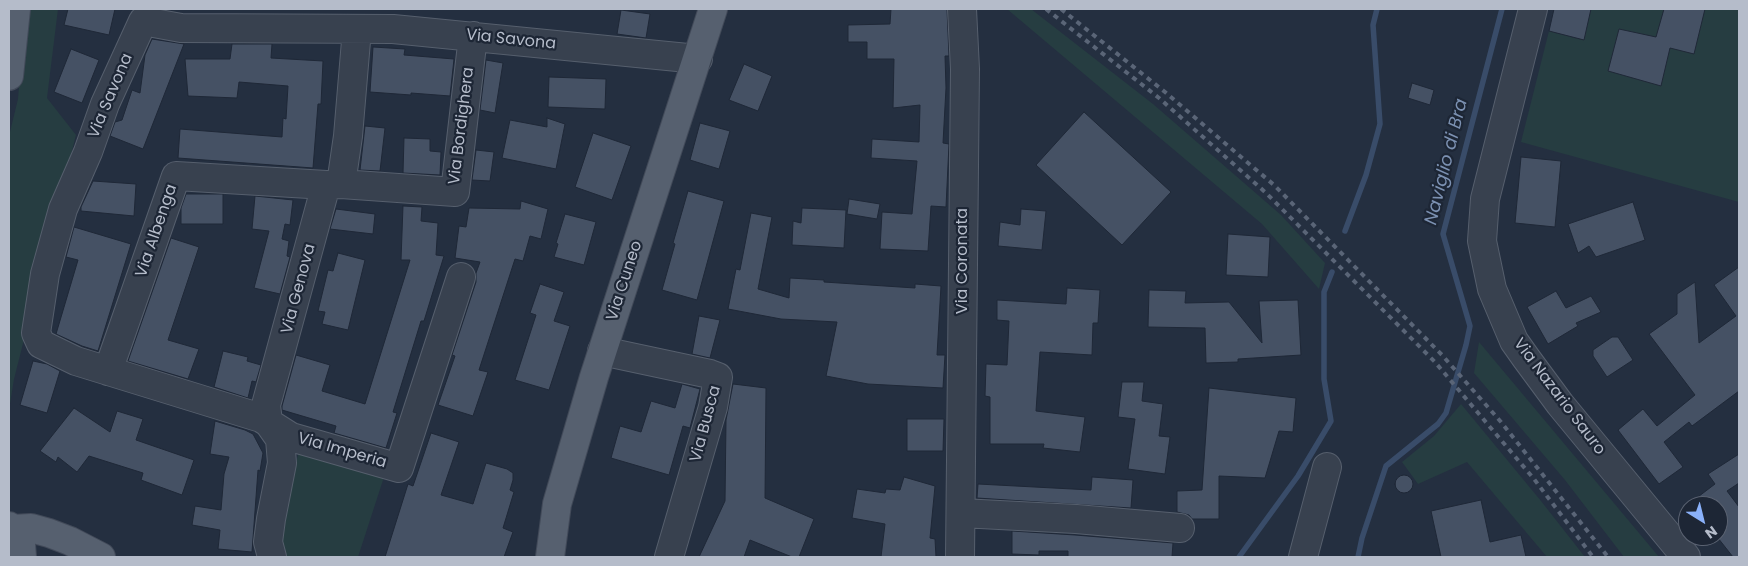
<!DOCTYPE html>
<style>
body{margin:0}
#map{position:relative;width:1748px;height:566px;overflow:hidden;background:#242f40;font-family:Poppins,sans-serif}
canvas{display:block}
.frame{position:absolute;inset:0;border:10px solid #b5bcca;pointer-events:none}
.north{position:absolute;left:1678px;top:496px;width:50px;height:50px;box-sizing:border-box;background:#1d2635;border:1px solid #5a6271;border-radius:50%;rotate:144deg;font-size:14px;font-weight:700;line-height:20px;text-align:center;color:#b5bcca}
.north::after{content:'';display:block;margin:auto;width:18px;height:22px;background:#8ab1fa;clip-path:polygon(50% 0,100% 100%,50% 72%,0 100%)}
</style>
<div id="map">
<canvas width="1748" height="566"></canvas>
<div class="frame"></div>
<div class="north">N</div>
</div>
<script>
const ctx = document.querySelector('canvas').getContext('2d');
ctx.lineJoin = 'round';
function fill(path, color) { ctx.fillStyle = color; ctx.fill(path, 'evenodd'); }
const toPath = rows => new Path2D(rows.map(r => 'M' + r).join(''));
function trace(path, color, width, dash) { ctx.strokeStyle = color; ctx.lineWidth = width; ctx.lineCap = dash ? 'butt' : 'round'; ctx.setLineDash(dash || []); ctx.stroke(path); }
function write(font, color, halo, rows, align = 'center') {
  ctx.font = font + ' Poppins,sans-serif'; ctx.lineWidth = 4.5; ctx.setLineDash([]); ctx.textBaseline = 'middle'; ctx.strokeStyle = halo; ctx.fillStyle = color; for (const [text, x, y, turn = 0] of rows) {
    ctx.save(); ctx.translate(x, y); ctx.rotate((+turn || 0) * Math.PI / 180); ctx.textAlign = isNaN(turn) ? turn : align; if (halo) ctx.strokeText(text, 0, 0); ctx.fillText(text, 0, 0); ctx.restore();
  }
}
const green = toPath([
 [25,9,58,9,47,98,76,135,14,379,9,410,9,136,18,99],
 [1007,9,1031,9,1153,104,1281,215,1325,263,1319,289,1262,224],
 [1591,9,1739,9,1739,202,1521,142,1549,31,1583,40],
 [1479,342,1639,533,1659,557,1624,557,1565,480,1474,373],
 [1461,404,1541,501,1585,557,1547,557,1467,462,1418,484,1402,462,1434,436],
 [299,451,384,477,358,557,283,557,279,533]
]);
const stream = toPath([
 [1345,231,1366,175,1380,124,1373,25,1377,9],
 [1239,557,1298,476,1331,421,1324,379,1324,292,1332,272],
 [1358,557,1362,538,1386,466,1438,424,1446,413,1466,345,1470,326,1443,234,1502,9]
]);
const building = toPath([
 [68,9,115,9,109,35,64,25,68,9],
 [891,9,947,9,949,56,945,56,946,88,943,143,949,144,946,207,931,206,928,251,880,249,882,212,912,214,917,161,871,158,872,139,919,142,920,105,893,108,894,59,867,59,867,42,848,42,848,25,890,24,891,9],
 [1554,9,1591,9,1584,40,1549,31,1554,9],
 [1664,9,1705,9,1694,54,1670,48,1661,86,1608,71,1619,29,1656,37,1664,9],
 [621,10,650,14,646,38,617,34,621,10],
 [152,39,184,44,143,149,110,136,115,122,122,120,132,90,140,93,145,55,152,39],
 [232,44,272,44,271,58,323,61,321,104,318,104,313,168,178,158,180,129,282,137,283,118,286,119,288,86,239,82,237,98,188,96,185,59,230,59,232,44],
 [373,47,405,49,404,55,454,59,450,96,411,93,411,95,370,92,373,47],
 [71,49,99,60,82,103,54,92,71,49],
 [486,60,503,63,495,113,480,110,486,60],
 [744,64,772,76,758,111,729,100,744,64],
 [549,77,606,79,605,109,548,107,549,77],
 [1412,83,1434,90,1430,105,1408,98,1412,83],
 [1084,112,1171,192,1122,245,1036,165,1084,112],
 [547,118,565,124,556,169,502,158,510,120,547,127,547,118],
 [700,123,730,131,719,169,690,160,700,123],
 [365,126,385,128,380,171,360,170,365,126],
 [593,133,631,146,612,200,575,187,593,133],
 [404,138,430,139,430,151,441,152,440,175,403,173,404,138],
 [476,150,494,152,490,181,472,180,476,150],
 [1521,157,1561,161,1555,227,1515,223,1521,157],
 [93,181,136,184,134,216,81,211,81,207,93,181],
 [688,191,724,201,697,300,662,290,675,244,673,243,688,191],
 [186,194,223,194,223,224,181,224,181,208,186,194],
 [255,196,293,200,290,225,285,224,282,239,289,241,287,256,290,257,280,294,254,288,269,231,252,229,255,196],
 [849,199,880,204,877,219,847,214,849,199],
 [521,201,548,209,541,239,530,236,523,261,515,259,479,370,488,372,473,416,438,405,455,356,452,355,476,282,476,273,480,262,455,258,459,226,466,227,469,208,520,209,521,201],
 [1633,202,1645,240,1596,257,1589,246,1578,253,1568,224,1633,202],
 [403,206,422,207,421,221,438,223,436,255,444,256,424,321,421,321,393,412,397,413,386,448,334,433,336,426,282,410,282,406,296,355,330,365,322,391,365,404,410,260,401,260,403,206],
 [802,208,846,210,844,248,792,245,793,221,801,223,802,208],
 [336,209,375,214,373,234,330,229,336,209],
 [1021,209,1046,211,1042,250,998,246,1000,222,1020,225,1021,209],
 [751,213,772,217,758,289,789,298,790,278,824,280,824,282,915,288,915,284,941,286,937,355,945,355,943,388,868,384,826,376,837,322,781,319,728,309,736,269,740,270,751,213],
 [565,214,596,222,584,265,554,257,558,244,556,243,565,214],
 [74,227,131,244,98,351,82,346,56,334,78,260,66,257,74,227],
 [1228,234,1270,237,1268,277,1226,275,1228,234],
 [171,238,199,247,168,340,199,349,188,379,128,361,171,238],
 [338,253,365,260,348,330,322,324,325,312,318,311,328,270,333,271,338,253],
 [1739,267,1739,391,1692,426,1689,422,1664,442,1683,467,1659,484,1618,430,1643,409,1657,426,1695,395,1649,334,1677,314,1677,294,1695,282,1699,343,1736,316,1714,285,1739,267],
 [540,284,564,292,554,321,570,326,549,390,515,380,536,315,530,313,540,284],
 [1067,288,1100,290,1098,323,1093,323,1092,355,1040,352,1036,411,1085,417,1080,452,1043,448,1044,444,990,444,990,397,985,396,986,364,1007,365,1009,321,997,320,997,300,1066,304,1067,288],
 [1149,290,1186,291,1185,303,1229,302,1262,343,1259,301,1298,300,1301,355,1238,359,1238,362,1206,363,1205,328,1148,327,1149,290],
 [1556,291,1566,308,1591,296,1601,312,1576,323,1578,326,1548,344,1527,307,1556,291],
 [699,316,720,320,710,358,692,354,699,316],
 [1612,337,1618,337,1633,360,1607,377,1593,356,1593,350,1612,337],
 [223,351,248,357,247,361,261,365,256,382,252,381,248,398,214,387,223,351],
 [33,361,47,364,60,371,47,413,20,405,33,361],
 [1122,382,1144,382,1142,401,1163,404,1159,436,1170,437,1165,474,1128,469,1135,419,1118,417,1122,382],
 [682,384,700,389,690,428,683,426,669,475,611,458,620,426,641,432,651,401,675,408,682,384],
 [733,384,766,388,765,498,814,519,799,557,792,557,750,540,744,557,699,557,725,501,726,420,733,384],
 [1209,388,1296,398,1293,432,1279,431,1265,478,1219,476,1219,519,1192,519,1189,515,1177,512,1177,491,1202,490,1209,388],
 [74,408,110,432,117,411,143,419,136,440,194,460,182,495,141,480,143,473,89,456,77,472,58,457,56,462,40,451,74,408],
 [907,419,944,419,943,451,907,451,907,419],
 [215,421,245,430,253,434,263,453,260,471,258,470,252,552,218,549,220,530,192,525,195,506,221,510,224,474,229,457,210,454,215,421],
 [431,433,459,442,441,495,473,504,486,463,507,469,513,473,513,480,510,490,514,492,503,528,513,532,504,557,385,557,408,484,413,486,431,433],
 [1739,454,1739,483,1727,491,1739,507,1739,557,1733,557,1718,538,1718,506,1686,506,1715,484,1708,474,1739,454],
 '1395 484a9 9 0 1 1 18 0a9 9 0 1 1-18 0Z',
 [904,477,935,486,930,538,935,539,936,557,881,557,885,524,852,518,857,489,885,493,886,489,900,490,904,477],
 [1092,477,1133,480,1131,508,977,498,978,484,1091,490,1092,477],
 [1481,500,1490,542,1521,535,1526,557,1441,557,1431,511,1481,500],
 [1012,531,1075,535,1173,543,1172,557,1068,557,1068,551,1039,551,1039,555,1012,554,1012,531]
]);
const minor = toPath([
 [1533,9,1485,199,1482,241,1492,289,1514,341,1526,358,1560,404,1686,557],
 [341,184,455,192,473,36],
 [461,277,399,468,291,437,261,418,76,361,41,344,36,333,45,274,63,209,88,152,105,104,143,21,181,28,393,29,698,59],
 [602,351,710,374,718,377,713,407,669,557],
 [108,371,176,176,326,185],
 [961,513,1076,519,1180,528],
 [272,557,268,542,271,519,282,463,280,439,268,422,266,405,326,185,341,184,348,136,357,29],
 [960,557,965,69,962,9],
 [1303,557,1327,467]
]);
const major = toPath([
 [9,76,16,9],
 [9,526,13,529,21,545,22,557],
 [13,529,31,528,49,533,70,541,101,557],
 [550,557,557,504,594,377,713,9]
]);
const rail = toPath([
 [1046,9,1159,98,1265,192,1435,362,1534,479,1593,557],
 [1061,9,1165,92,1274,185,1442,355,1501,422,1608,557]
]);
const streetNames = [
 ["Via Savona",511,40,6],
 ["Via Savona",111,96,-67],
 ["Via Bordighera",462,126,-83],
 ["Via Albenga",157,231,-71],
 ["Via Coronata",963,261,-90],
 ["Via Cuneo",625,281,-72],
 ["Via Genova",299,289,-75],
 ["Via Nazario Sauro",1559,397,53],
 ["Via Busca",706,424,-75],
 ["Via Imperia",342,451,16]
];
const waterNames = [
 ["Naviglio di Bra",1447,162,-76]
];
fill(green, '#263d41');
trace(stream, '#394c69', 5.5);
fill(building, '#455164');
trace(building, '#1f2837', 1);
trace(minor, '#565f6d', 30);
trace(major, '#424a59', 30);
trace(minor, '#38414f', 28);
trace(major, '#56606f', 28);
trace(rail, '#5a6577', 4, [5, 5]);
write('16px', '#b5bcca', '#1d2635', streetNames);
write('italic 18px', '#7c91b2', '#1d2635', waterNames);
</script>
